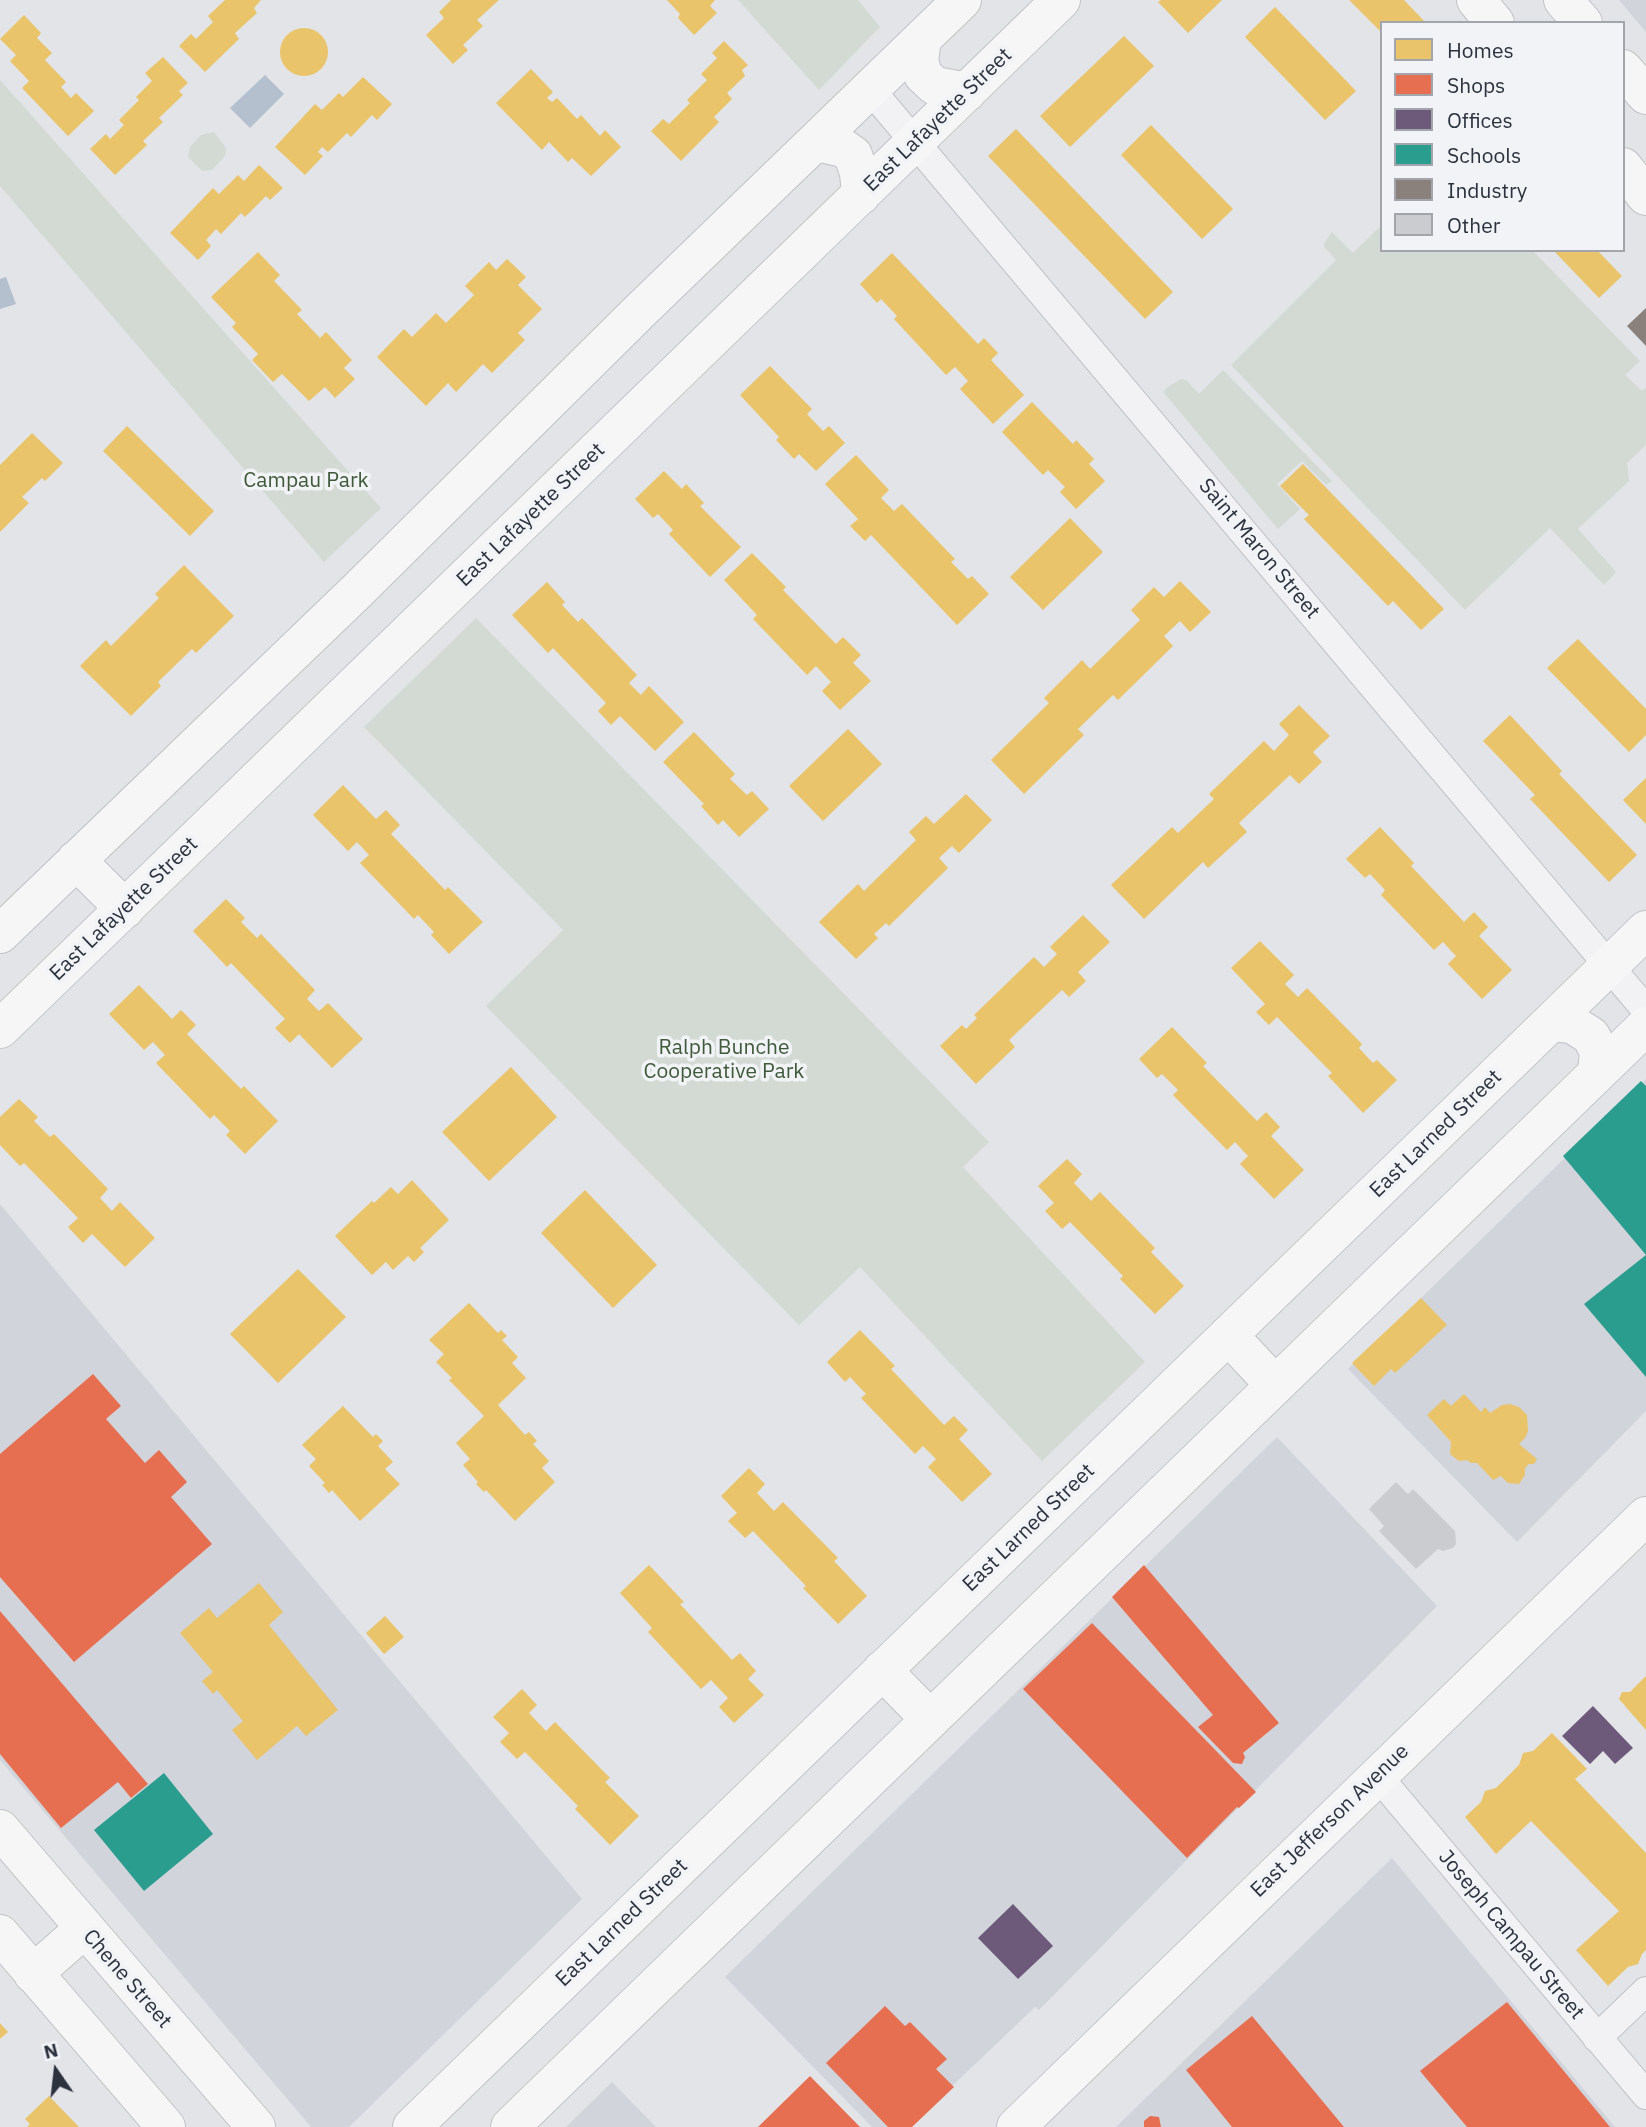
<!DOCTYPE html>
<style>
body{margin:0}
#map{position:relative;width:1646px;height:2127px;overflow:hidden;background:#e2e4e7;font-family:"IBM Plex Sans",sans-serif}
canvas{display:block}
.legend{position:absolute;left:1380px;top:21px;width:245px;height:231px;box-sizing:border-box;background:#f1f3f6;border:2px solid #a2a6ac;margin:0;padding:9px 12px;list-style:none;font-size:21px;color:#2c323e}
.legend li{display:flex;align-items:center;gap:14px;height:35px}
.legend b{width:35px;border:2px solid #a2a6ac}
.north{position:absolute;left:21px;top:2036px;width:70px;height:70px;-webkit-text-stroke:5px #f1f3f6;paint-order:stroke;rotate:346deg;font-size:19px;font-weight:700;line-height:28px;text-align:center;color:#2c323e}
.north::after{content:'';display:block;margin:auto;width:24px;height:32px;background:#2c323e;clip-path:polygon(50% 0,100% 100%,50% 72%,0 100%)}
</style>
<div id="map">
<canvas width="1646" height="2127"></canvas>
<ul class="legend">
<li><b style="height:19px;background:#e9c46a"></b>Homes</li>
<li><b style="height:19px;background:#e76f51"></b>Shops</li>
<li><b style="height:19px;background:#6d597a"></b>Offices</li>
<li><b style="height:19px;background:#2a9d8f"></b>Schools</li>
<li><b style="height:19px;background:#8a817c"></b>Industry</li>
<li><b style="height:19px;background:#cbcccf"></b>Other</li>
</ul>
<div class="north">N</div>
</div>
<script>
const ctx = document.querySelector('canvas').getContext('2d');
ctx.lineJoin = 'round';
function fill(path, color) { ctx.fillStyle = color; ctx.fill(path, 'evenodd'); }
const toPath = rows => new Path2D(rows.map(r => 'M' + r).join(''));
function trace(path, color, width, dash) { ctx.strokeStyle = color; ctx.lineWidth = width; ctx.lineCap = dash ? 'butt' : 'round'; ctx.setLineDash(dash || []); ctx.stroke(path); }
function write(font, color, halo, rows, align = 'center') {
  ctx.font = font + ' "IBM Plex Sans",sans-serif'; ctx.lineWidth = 7; ctx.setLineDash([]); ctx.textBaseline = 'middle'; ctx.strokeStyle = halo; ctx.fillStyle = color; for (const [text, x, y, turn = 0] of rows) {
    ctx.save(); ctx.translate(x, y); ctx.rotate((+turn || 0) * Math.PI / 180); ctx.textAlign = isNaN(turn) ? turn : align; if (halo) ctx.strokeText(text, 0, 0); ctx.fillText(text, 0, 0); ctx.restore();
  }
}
const built = toPath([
 [1619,0,1646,0,1646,32],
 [1646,1079,1646,1411,1517,1542,1348,1369],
 [0,1204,582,1899,349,2127,311,2127,0,1760],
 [1277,1437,1437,1606,1039,2010,1035,2007,909,2127,872,2127,725,1977],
 [1392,1858,1615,2127,1116,2127],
 [612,2082,656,2127,566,2127]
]);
const green = toPath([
 [738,0,858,0,880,27,819,90],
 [0,80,381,508,324,562,0,186],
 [214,132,226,148,225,156,212,170,202,171,188,157,190,147,201,135],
 [1382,225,1382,250,1532,250,1640,361,1625,375,1642,391,1646,388,1646,445,1627,463,1629,481,1578,529,1616,572,1604,585,1550,528,1465,610,1231,365,1336,260,1325,248,1324,243,1332,232,1353,253],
 [1223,370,1332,481,1326,485,1302,461,1277,484,1300,509,1278,529,1164,393,1165,389,1181,379,1186,380,1199,394],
 [476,618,989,1142,963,1167,1145,1362,1042,1461,860,1267,799,1325,486,1006,563,930,364,727]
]);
const water = toPath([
 [265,75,284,94,250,128,230,108],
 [6,277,16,304,0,309,0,279]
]);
const homes = toPath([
 [225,0,261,0,254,8,257,13,235,33,239,39,205,72,179,46,191,34,196,39,213,22,208,16],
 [451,0,499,0,477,20,483,26,463,45,468,50,453,64,426,35,444,18,439,12],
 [667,0,715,0,710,6,717,13,694,35,678,18,680,14],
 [1161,0,1222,0,1188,33,1158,2],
 [1349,0,1404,0,1426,23,1382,23,1382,33],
 [1275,7,1356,91,1325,120,1245,37],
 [24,15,41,33,37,38,52,53,45,60,66,82,61,87,71,98,76,93,94,111,68,136,22,88,29,81,10,61,16,55,0,39],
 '280 52a24 24 0 1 1 48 0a24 24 0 1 1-48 0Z',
 [1124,36,1154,66,1070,147,1040,116],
 [724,41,748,65,742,70,745,76,727,93,732,99,714,117,719,122,681,161,651,131,663,119,669,124,690,103,687,100,707,80,701,74,717,58,712,53],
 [163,57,188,83,179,91,183,95,159,118,163,122,143,141,147,145,115,175,90,149,106,134,110,139,124,125,119,120,139,100,136,97,152,81,145,73],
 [531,69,553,92,547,98,552,102,557,98,577,119,581,115,600,136,605,130,621,147,591,176,572,158,568,162,549,142,542,150,496,103],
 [363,77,392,104,377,120,372,115,351,137,347,133,328,152,322,147,318,152,323,156,305,175,275,147,315,104,322,110,339,93,343,97],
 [1151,125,1233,209,1202,239,1121,155],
 [1016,129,1173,292,1145,319,988,156],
 [259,165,283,188,270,200,266,196,245,217,241,213,221,234,216,229,206,240,211,246,198,260,170,233,213,188,219,194,238,175,244,181],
 [1553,250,1597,250,1622,276,1599,298],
 [258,252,280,275,274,281,302,310,297,314,320,338,326,332,352,360,344,368,355,379,335,398,325,387,309,401,282,374,273,382,252,360,258,354,232,327,236,323,211,297],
 [892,253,978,344,984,338,998,353,991,360,1024,395,993,424,960,389,968,381,955,367,946,375,894,319,897,316,881,299,877,303,860,284],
 [507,259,526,277,518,285,542,309,518,333,525,340,492,373,483,364,456,392,448,383,426,406,377,357,404,329,412,337,436,313,446,323,474,295,465,286,489,262,496,270],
 [770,366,812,409,807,414,823,431,829,426,845,443,816,471,799,454,794,459,776,440,779,437,740,395],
 [1032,402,1073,444,1076,440,1094,459,1089,464,1105,481,1076,509,1060,492,1065,487,1048,470,1043,475,1002,432],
 [127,426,214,511,190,536,103,451],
 [32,433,63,463,45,481,42,478,22,497,29,503,0,532,0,465],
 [856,455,889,490,881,498,894,511,902,504,955,559,951,562,968,579,972,576,989,594,957,625,871,535,865,541,850,526,858,519,825,484],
 [1303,464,1444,609,1421,630,1393,601,1388,606,1304,519,1309,515,1280,486],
 [664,471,682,489,686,484,704,503,700,506,741,547,710,577,669,534,673,530,658,514,653,518,635,499],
 [1070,518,1103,552,1043,610,1010,577],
 [752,553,786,587,783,590,836,644,843,637,861,655,853,663,871,681,840,710,822,691,831,682,816,666,807,675,753,619,757,615,724,580],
 [184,565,234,616,196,653,192,649,158,682,161,686,131,716,80,666,106,640,111,646,159,598,155,594],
 [1180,581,1211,612,1190,632,1180,621,1164,636,1173,646,1118,700,1113,695,1078,729,1084,735,1024,794,991,760,1049,703,1044,698,1082,660,1090,669,1140,620,1131,610,1154,587,1164,597],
 [547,582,565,602,562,605,578,622,582,618,637,675,629,683,641,695,649,686,684,722,655,751,620,716,611,725,598,711,606,703,553,648,548,653,512,615],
 [1578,639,1646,709,1646,735,1629,752,1547,668],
 [1299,705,1330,736,1313,752,1322,762,1299,784,1290,775,1239,823,1247,832,1208,868,1203,862,1144,919,1111,885,1172,827,1178,833,1214,799,1209,794,1264,741,1274,751,1289,735,1279,724],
 [1510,715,1562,771,1559,774,1637,855,1609,882,1530,799,1535,795,1483,741],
 [848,729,882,764,823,821,789,786],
 [694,732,735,774,730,779,747,795,752,791,769,809,739,837,723,820,718,825,701,806,704,804,663,762],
 [1646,778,1646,824,1623,800],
 [343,785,376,819,386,810,400,825,391,834,445,890,448,887,483,922,449,954,431,935,434,932,418,915,414,919,360,863,369,855,357,842,348,851,313,815],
 [966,794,992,820,959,853,952,846,939,858,948,868,889,926,886,923,874,934,878,938,856,959,819,922,858,884,864,891,916,840,909,832,926,816,934,824],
 [1380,827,1414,863,1411,866,1464,922,1474,912,1488,927,1479,936,1512,970,1482,999,1448,964,1456,956,1443,942,1434,950,1381,895,1385,890,1370,874,1365,878,1346,859],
 [226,899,245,918,241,922,257,938,261,934,315,990,307,999,319,1011,328,1003,363,1039,332,1068,299,1034,290,1043,275,1028,285,1019,231,963,227,967,193,931],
 [1083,915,1110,942,1078,972,1086,981,1069,997,1062,990,1009,1040,1015,1047,976,1084,940,1046,962,1025,966,1029,977,1018,974,1015,1034,957,1044,967,1057,954,1050,947],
 [1260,941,1294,975,1285,984,1298,997,1307,988,1362,1044,1359,1048,1373,1063,1377,1060,1397,1080,1363,1113,1328,1076,1332,1073,1277,1017,1269,1025,1256,1012,1265,1004,1231,968],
 [139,985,172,1019,181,1010,196,1025,187,1034,241,1089,244,1086,278,1121,245,1154,226,1135,230,1131,214,1115,210,1119,156,1063,165,1055,153,1042,144,1050,109,1014],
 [1172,1027,1207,1063,1203,1066,1257,1121,1266,1112,1280,1127,1271,1136,1304,1170,1274,1199,1240,1164,1248,1156,1235,1142,1227,1150,1173,1095,1178,1090,1162,1074,1157,1078,1139,1059],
 [511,1067,557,1117,489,1181,442,1132],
 [19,1099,38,1117,34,1121,50,1137,54,1134,108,1189,100,1198,112,1211,120,1202,155,1238,125,1267,92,1234,83,1243,68,1227,78,1218,24,1163,20,1166,0,1145,0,1117],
 [1067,1159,1082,1174,1074,1183,1091,1201,1100,1192,1155,1248,1151,1252,1184,1286,1155,1314,1120,1279,1123,1276,1070,1222,1062,1229,1045,1211,1054,1203,1038,1186],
 [412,1180,449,1220,420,1248,424,1252,414,1262,408,1256,393,1270,386,1262,372,1275,335,1236,372,1201,374,1203,391,1187,398,1194],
 [585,1190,657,1265,613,1308,541,1233],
 [298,1269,346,1317,278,1383,230,1334],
 [1421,1298,1447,1325,1395,1373,1391,1369,1374,1386,1352,1363],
 [469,1303,498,1333,501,1330,507,1336,502,1340,518,1357,512,1363,526,1378,498,1405,525,1435,529,1432,537,1441,533,1444,549,1461,542,1468,555,1482,515,1521,486,1490,484,1492,476,1484,478,1482,463,1465,470,1459,456,1443,484,1416,449,1380,452,1378,436,1362,444,1354,429,1340],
 [860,1330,895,1366,891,1369,944,1425,954,1416,968,1430,959,1439,992,1474,962,1502,928,1467,936,1459,923,1446,915,1454,861,1398,866,1394,850,1377,845,1382,827,1362],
 [1464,1394,1481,1412,1485,1407,1490,1413,1502,1405,1510,1404,1519,1407,1527,1415,1528,1431,1525,1438,1519,1444,1537,1459,1534,1464,1529,1464,1525,1468,1525,1475,1519,1484,1508,1483,1501,1476,1493,1480,1477,1463,1471,1463,1467,1460,1459,1461,1450,1454,1451,1442,1427,1415,1444,1399,1451,1406],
 [343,1406,373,1437,376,1434,383,1441,378,1446,393,1462,385,1469,400,1484,360,1521,332,1490,329,1493,322,1485,325,1483,309,1466,316,1459,302,1445],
 [749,1468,765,1484,757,1493,774,1511,783,1502,838,1558,834,1561,867,1596,838,1624,803,1588,806,1586,753,1531,745,1538,728,1521,737,1513,721,1496],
 [649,1565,684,1602,680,1604,732,1660,740,1653,756,1671,748,1679,764,1695,734,1723,719,1707,728,1698,711,1680,701,1689,648,1632,652,1628,620,1593],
 [259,1583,283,1612,269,1625,338,1710,306,1736,297,1726,257,1760,232,1730,243,1721,217,1690,213,1694,202,1681,213,1672,180,1633,209,1608,217,1618],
 [385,1616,404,1637,384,1654,366,1633],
 [1646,1676,1646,1730,1619,1699,1622,1692,1630,1692],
 [522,1689,537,1705,529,1713,546,1731,555,1722,610,1778,605,1782,639,1816,610,1845,575,1809,578,1806,525,1752,517,1759,500,1742,509,1733,493,1717],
 [1552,1733,1587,1769,1575,1779,1646,1853,1646,1950,1642,1954,1638,1964,1628,1967,1608,1986,1576,1950,1619,1911,1531,1821,1496,1854,1465,1817,1481,1802,1485,1791,1496,1788,1519,1765,1523,1753,1533,1751],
 [0,2023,8,2032,0,2039],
 [49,2096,79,2127,27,2127,30,2124,25,2119]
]);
const shops = toPath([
 [93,1374,121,1406,106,1419,145,1463,159,1450,187,1482,171,1497,212,1544,74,1662,0,1577,0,1454],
 [1144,1565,1279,1723,1243,1753,1245,1757,1242,1764,1233,1763,1198,1727,1213,1715,1112,1597],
 [0,1611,148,1784,131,1798,118,1782,61,1828,0,1754],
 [1092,1623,1256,1792,1239,1808,1237,1807,1187,1858,1023,1689],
 [1507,2002,1610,2127,1467,2127,1420,2071],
 [885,2006,905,2026,910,2022,947,2059,936,2069,954,2087,912,2127,888,2127,826,2063],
 [1252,2016,1344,2127,1232,2127,1186,2070],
 [810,2076,860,2127,758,2127],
 [1150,2116,1159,2117,1161,2127,1144,2127,1144,2121]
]);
const offices = toPath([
 [1593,1706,1633,1748,1615,1764,1603,1751,1590,1764,1562,1736],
 [1013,1904,1053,1946,1018,1979,978,1938]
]);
const schools = toPath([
 [1641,1081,1646,1086,1646,1377,1584,1304,1646,1255,1563,1156],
 [164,1773,213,1834,144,1891,94,1830]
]);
const industry = toPath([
 [1646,308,1646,346,1627,326]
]);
const building = toPath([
 [1396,1482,1408,1494,1413,1489,1455,1531,1456,1544,1453,1548,1443,1551,1438,1549,1416,1569,1379,1531,1384,1526,1369,1509]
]);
const street = toPath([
 [870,89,1646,1010],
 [1377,1775,1646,2095],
 [1597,2038,1646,1991]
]);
const secondary = toPath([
 [1476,0,1495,23],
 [1563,0,1583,23],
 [922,39,919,61,923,75,935,86,967,92],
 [1623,69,1646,95],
 [816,142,843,148,853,155,859,173,861,195],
 [1623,167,1646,196],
 [76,860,125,909],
 [0,934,355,593,641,310,962,0],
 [1551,1022,1572,1024,1591,1036,1599,1052,1597,1072],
 [0,1029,1061,0],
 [1228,1335,1275,1385],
 [882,1670,930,1719],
 [0,1829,256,2127],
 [0,1934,166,2127],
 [33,1974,84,1929],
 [412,2127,1646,930],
 [510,2127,1646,1026],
 [1016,2127,1646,1516]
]);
const streetNames = [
 ["East Lafayette Street",938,120,-44],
 ["East Lafayette Street",531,515,-44],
 ["Saint Maron Street",1259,549,50],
 ["East Lafayette Street",124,909,-44],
 ["East Larned Street",1436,1134,-44],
 ["East Larned Street",1029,1528,-44],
 ["East Jefferson Avenue",1330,1821,-44],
 ["East Larned Street",622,1923,-44],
 ["Joseph Campau Street",1511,1935,50],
 ["Chene Street",127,1979,49]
];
const parkNames = [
 ["Campau Park",306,481],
 ["Ralph Bunche",724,1048],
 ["Cooperative Park",724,1072]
];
fill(built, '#d1d4da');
fill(green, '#d3dad4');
fill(water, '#b4c0ce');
fill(homes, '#e9c46a');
fill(shops, '#e76f51');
fill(offices, '#6d597a');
fill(schools, '#2a9d8f');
fill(industry, '#8a817c');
fill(building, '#cbcccf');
trace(street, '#c1c2c5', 30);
trace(secondary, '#c1c2c5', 40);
trace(street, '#f2f2f4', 28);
trace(secondary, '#f6f6f6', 38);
write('21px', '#2c323e', '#f1f3f6', streetNames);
write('21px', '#3f593a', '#f1f3f6', parkNames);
</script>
